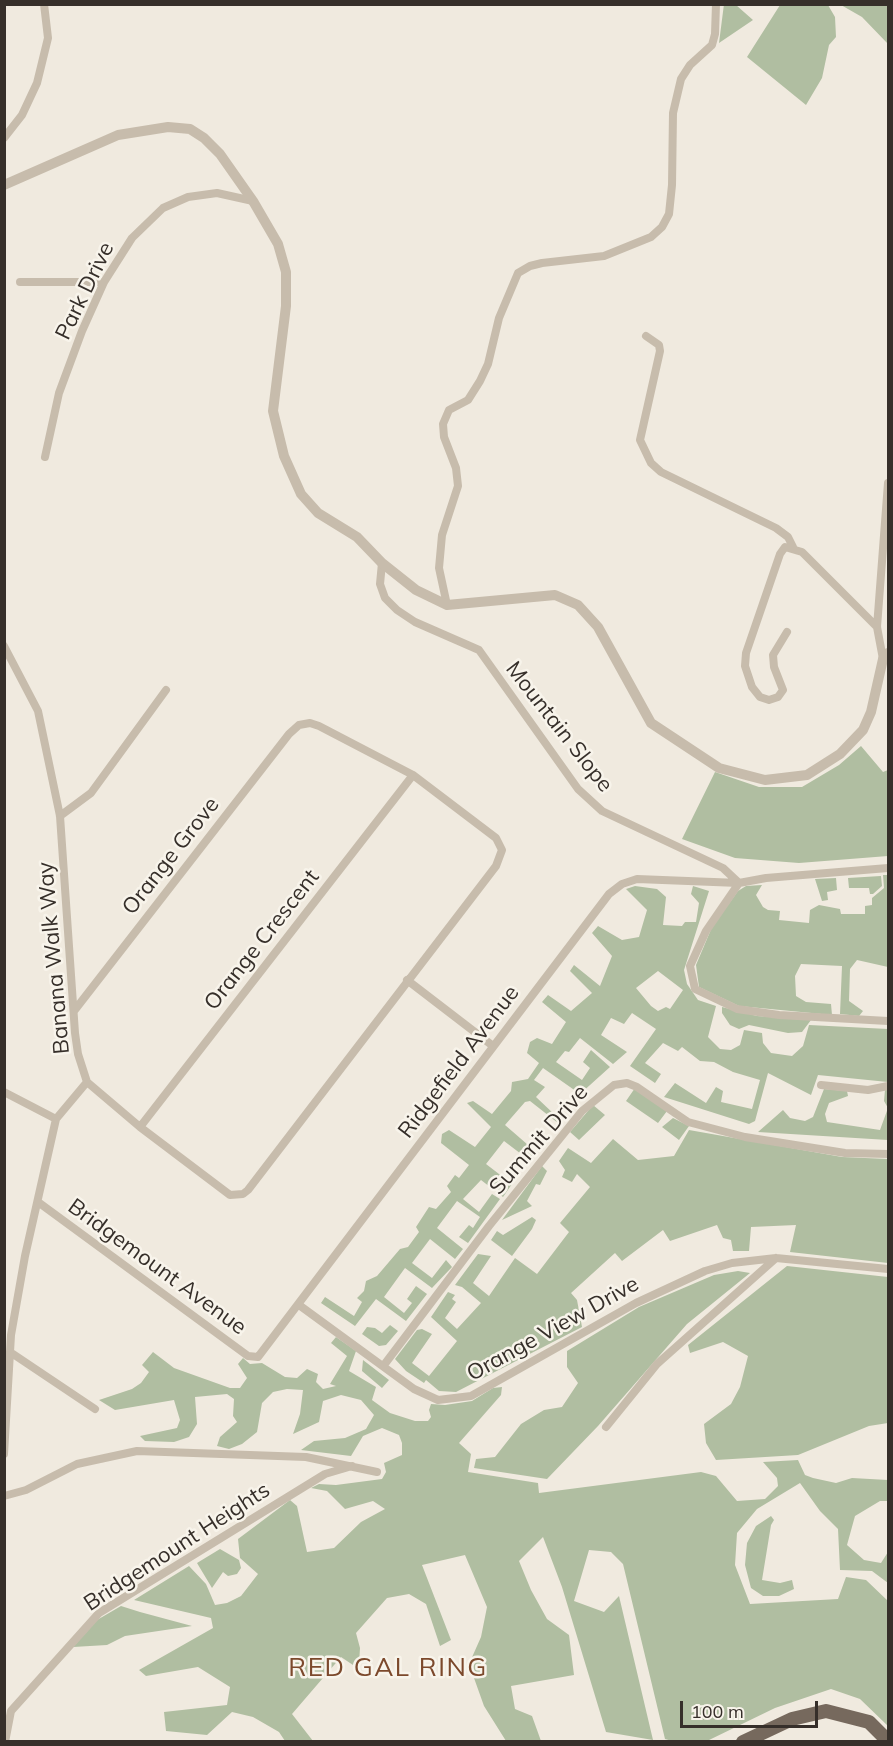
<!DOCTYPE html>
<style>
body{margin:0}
#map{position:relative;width:893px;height:1746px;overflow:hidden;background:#f0eadf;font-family:Mulish,sans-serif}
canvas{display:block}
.frame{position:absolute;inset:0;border:6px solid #362f2a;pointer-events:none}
.scale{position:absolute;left:680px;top:1701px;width:138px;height:27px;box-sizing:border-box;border:3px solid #362f2a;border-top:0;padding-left:8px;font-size:18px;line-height:21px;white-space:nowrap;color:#362f2a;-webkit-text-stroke:4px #f8f4eb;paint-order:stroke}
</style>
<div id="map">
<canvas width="893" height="1746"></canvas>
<div class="frame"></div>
<div class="scale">100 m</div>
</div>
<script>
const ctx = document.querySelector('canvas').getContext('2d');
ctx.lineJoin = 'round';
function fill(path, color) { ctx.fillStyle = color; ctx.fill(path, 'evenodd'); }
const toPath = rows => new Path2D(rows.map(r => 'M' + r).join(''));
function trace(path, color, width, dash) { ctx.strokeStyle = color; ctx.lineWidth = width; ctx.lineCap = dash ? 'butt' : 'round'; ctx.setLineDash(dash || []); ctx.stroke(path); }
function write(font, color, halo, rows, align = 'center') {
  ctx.font = font + ' Mulish,sans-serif'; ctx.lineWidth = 5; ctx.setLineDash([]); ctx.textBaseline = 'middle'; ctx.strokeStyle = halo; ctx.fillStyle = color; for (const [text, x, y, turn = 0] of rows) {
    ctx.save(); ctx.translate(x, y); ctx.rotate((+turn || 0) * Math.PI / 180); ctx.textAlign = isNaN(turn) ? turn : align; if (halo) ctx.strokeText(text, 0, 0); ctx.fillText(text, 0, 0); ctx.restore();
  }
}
const green = toPath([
 [724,4,736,5,753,20,719,43],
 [780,5,828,5,835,17,836,37,829,45,822,78,806,105,747,57],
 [841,5,888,5,888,44,862,17],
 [861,746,883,772,888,770,888,856,799,863,735,858,682,839,715,772,759,787,802,787,839,765],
 [883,875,888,875,888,967,857,960,850,969,849,1001,863,1011,859,1016,840,1014,842,966,801,964,795,976,796,996,806,1002,831,1004,832,1015,739,1006,699,987,696,965,712,927,738,891,746,886,762,885,756,895,763,907,768,910,780,911,779,920,809,923,810,910,819,905,840,909,841,914,865,914,865,906,872,905,872,898,884,888],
 [881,876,882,886,873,894,870,894,869,888,849,888,848,878],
 [836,878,837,890,827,892,828,900,822,901,815,879],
 [635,886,657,889,666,897,663,925,682,926,685,922,696,922,699,903,691,894,693,886,709,891,684,970,687,984,698,1000,716,1006,708,1037,720,1049,731,1050,740,1045,744,1030,762,1033,763,1043,771,1053,792,1056,803,1046,809,1025,888,1029,888,1082,818,1075,811,1095,768,1073,755,1121,749,1124,664,1097,675,1083,706,1103,716,1087,723,1091,721,1102,752,1109,760,1080,733,1072,714,1062,700,1061,682,1047,678,1051,663,1043,645,1063,661,1074,655,1083,630,1066,656,1029,632,1013,624,1024,611,1018,601,1035,627,1052,613,1064,580,1038,569,1052,565,1051,556,1062,582,1080,590,1068,583,1062,591,1050,610,1067,580,1094,543,1068,534,1080,545,1087,536,1097,555,1115,559,1112,564,1117,558,1123,530,1101,525,1102,505,1125,535,1151,529,1160,504,1141,486,1164,512,1184,503,1197,481,1180,463,1199,479,1212,492,1194,500,1199,468,1243,459,1237,469,1225,473,1228,480,1217,457,1201,437,1228,463,1249,455,1259,430,1239,412,1263,432,1278,446,1260,452,1267,432,1288,405,1268,384,1297,404,1313,412,1303,407,1299,416,1286,427,1294,406,1321,376,1299,355,1326,321,1303,325,1297,354,1316,362,1302,357,1298,364,1291,366,1281,377,1276,400,1249,408,1247,419,1232,416,1227,429,1207,436,1209,451,1192,447,1186,455,1175,459,1178,469,1165,441,1143,442,1134,449,1130,475,1147,491,1127,467,1103,473,1101,492,1114,511,1091,512,1082,528,1079,539,1063,527,1053,530,1042,537,1038,552,1044,566,1022,542,1002,548,995,571,1011,592,993,570,971,574,965,600,986,612,956,592,933,598,926,622,940,639,937,647,910,626,889],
 [658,971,683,990,670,1009,666,1007,658,1011,651,1006,636,988],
 [722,1007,757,1016,811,1020,802,1032,788,1033,749,1025,739,1029,730,1025,722,1013],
 [635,1088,667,1111,658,1123,626,1101],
 [824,1089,847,1091,848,1096,829,1103,825,1114,827,1122,880,1130,888,1108,884,1101,885,1090,888,1089,888,1140,758,1132,783,1110,790,1118,805,1121,813,1117],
 [593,1105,605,1115,579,1140,570,1132],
 [673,1118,689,1126,679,1140,662,1127],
 [689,1130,842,1157,888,1159,888,1263,790,1252,796,1225,751,1227,749,1251,733,1251,731,1240,723,1238,717,1225,670,1241,663,1230,622,1261,615,1253,571,1293,577,1300,582,1327,456,1392,439,1391,426,1380,424,1383,406,1371,395,1359,417,1330,422,1329,432,1334,412,1363,429,1376,457,1341,431,1317,448,1292,455,1295,452,1299,456,1302,445,1318,457,1329,481,1303,462,1287,455,1285,478,1254,491,1256,473,1283,489,1296,515,1258,537,1274,569,1232,560,1223,590,1187,577,1174,572,1182,562,1177,565,1170,559,1161,568,1148,591,1163,613,1139,638,1160,674,1156],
 [542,1166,547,1171,540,1185,536,1184,527,1201,532,1206,502,1220],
 [532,1217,536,1220,532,1229,512,1256,491,1240,497,1231,503,1235],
 [787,1266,888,1277,888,1423,869,1426,798,1455,716,1460,706,1443,704,1424,731,1404,740,1387,748,1356,723,1342,690,1353,688,1345],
 [738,1271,750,1273,687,1324,598,1426,547,1479,474,1468,476,1459,495,1457,521,1424,544,1410,562,1407,578,1383,567,1367,567,1351,639,1307,714,1275],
 [390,1325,398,1331,386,1345,379,1346,362,1334,367,1327,375,1328,382,1333],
 [336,1337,356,1351,349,1371,376,1387,372,1400,390,1413,415,1421,428,1421,431,1417,429,1410,431,1404,445,1405,472,1401,493,1388,502,1387,501,1395,459,1443,471,1454,468,1472,538,1483,539,1493,701,1472,716,1476,737,1501,765,1499,778,1486,777,1478,763,1462,798,1460,805,1475,813,1478,836,1483,852,1478,888,1480,888,1501,880,1501,855,1516,847,1545,864,1560,881,1563,888,1552,888,1583,872,1571,840,1570,838,1529,820,1511,800,1483,757,1509,737,1533,735,1565,750,1604,838,1599,846,1577,866,1580,888,1601,888,1726,860,1699,831,1689,775,1708,707,1741,672,1741,665,1739,623,1564,611,1552,589,1550,574,1601,604,1612,619,1596,653,1740,606,1732,562,1587,543,1537,519,1561,531,1590,547,1619,569,1635,574,1675,511,1686,515,1709,532,1716,541,1741,506,1741,484,1706,469,1664,481,1637,487,1607,465,1555,422,1565,451,1640,440,1646,426,1604,409,1594,387,1598,356,1633,360,1648,359,1664,353,1665,341,1657,292,1714,313,1741,285,1741,279,1732,253,1717,232,1712,207,1735,166,1731,164,1712,227,1705,230,1687,198,1667,146,1676,139,1670,213,1628,211,1618,134,1600,189,1566,206,1584,215,1605,227,1603,241,1596,258,1574,240,1558,238,1539,290,1500,297,1506,307,1552,334,1548,361,1522,385,1509,373,1501,345,1509,327,1491,311,1488,319,1484,336,1485,382,1479,386,1472,384,1463,402,1455,402,1443,399,1435,382,1428,363,1436,351,1456,301,1450,314,1441,345,1438,366,1429,374,1415,361,1400,341,1395,323,1401,319,1422,293,1434,300,1414,303,1390,287,1389,273,1392,262,1403,257,1432,242,1444,229,1449,217,1446,220,1437,237,1422,233,1416,234,1399,227,1394,195,1397,197,1424,189,1437,174,1442,145,1441,140,1436,177,1428,180,1420,174,1400,115,1410,99,1400,132,1389,141,1383,149,1372,142,1365,153,1352,174,1368,230,1388,240,1388,247,1378,238,1364,243,1358,250,1364,262,1363,285,1377,297,1378,307,1369,318,1374,316,1382,323,1389,336,1386,330,1384,347,1356,331,1343],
 [363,1360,389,1380,382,1388,362,1371],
 [771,1516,774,1520,771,1525,762,1580,780,1583,792,1580,794,1589,779,1596,763,1596,751,1588,745,1565,747,1543,756,1526],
 [220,1549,239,1560,241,1568,237,1574,228,1576,223,1572,212,1588,197,1563],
 [121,1606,140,1612,192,1626,125,1636,107,1645,73,1647,97,1620]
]);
const minor = toPath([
 [4,138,22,115,37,83,48,38,44,4],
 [20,282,104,282],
 [646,336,659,345,660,351,640,440,651,463,661,472,776,528,788,537,793,547],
 [45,457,59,393,82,331,104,282,132,238,163,208,188,197,217,193,253,201],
 [382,563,380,584,385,598,397,610,415,622,479,650,578,789,602,811,723,868,739,883],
 [447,605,439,568,442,535,458,486,456,468,444,437,443,424,449,410,468,400,480,381,488,364,499,318,518,273,530,266,542,263,604,256,651,237,662,227,669,214,672,185,673,113,681,79,690,65,712,45,715,34,716,4],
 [787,632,773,655,774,667,783,690,778,697,769,700,760,697,752,687,745,666,746,653,780,554,785,547,802,552,877,627],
 [4,646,38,711,60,816,75,1033,78,1054,87,1082,140,1127,230,1195,243,1194,248,1190,496,866,502,850,496,838,413,775,319,726,310,723,299,725,289,734,74,1011],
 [883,659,877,627,888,483],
 [60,816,91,793,166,690],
 [739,883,706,931,690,966,695,989,737,1009,779,1015,888,1021],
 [407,980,493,1046],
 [821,1085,868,1090,888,1086],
 [4,1092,56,1119],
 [140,1127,413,775],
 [38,1202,248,1356,258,1357,609,894,622,884,637,879,739,883,766,878,888,868],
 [299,1305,414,1389,438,1400,471,1396,636,1303,705,1271,732,1263,776,1258,888,1269],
 [10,1352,95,1409],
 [384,1365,489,1226,582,1111,614,1085,627,1083,637,1087,688,1122,745,1137,845,1153,888,1154],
 [606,1427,657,1364,776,1258],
 [4,1454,11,1335,25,1256,56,1119,87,1082],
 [4,1496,26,1490,77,1464,137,1451,306,1457,377,1472],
 [5,1742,11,1711,99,1613,325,1474,352,1466]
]);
const tertiary = toPath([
 [4,185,118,135,168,127,190,129,204,138,220,154,253,201,278,244,286,272,286,306,273,411,284,456,301,494,318,513,357,537,382,563,416,590,447,605,555,595,578,605,598,627,651,723,719,768,765,780,807,775,840,754,863,730,871,712,883,659,888,653]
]);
const primary = toPath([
 [743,1742,792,1719,826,1711,869,1722,888,1741]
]);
const streetNames = [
 ["Park Drive",85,291,-64],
 ["Mountain Slope",559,727,52],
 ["Orange Grove",171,856,-52],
 ["Orange Crescent",262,940,-52],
 ["Banana Walk Way",54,958,-95],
 ["Ridgefield Avenue",459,1062,-53],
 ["Summit Drive",539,1140,-49],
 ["Bridgemount Avenue",157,1267,36],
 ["Orange View Drive",553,1329,-29],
 ["Bridgemount Heights",177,1547,-33]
];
const quarterNames = [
 ["RED GAL RING",388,1668]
];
fill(green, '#b0bea1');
trace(minor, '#c7bcac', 8);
trace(tertiary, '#c7bcac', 10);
trace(primary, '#76695d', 14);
write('22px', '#362f2a', '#f8f4eb', streetNames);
ctx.letterSpacing = '1.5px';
write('26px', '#7c492c', '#f8f4eb', quarterNames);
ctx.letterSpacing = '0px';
</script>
